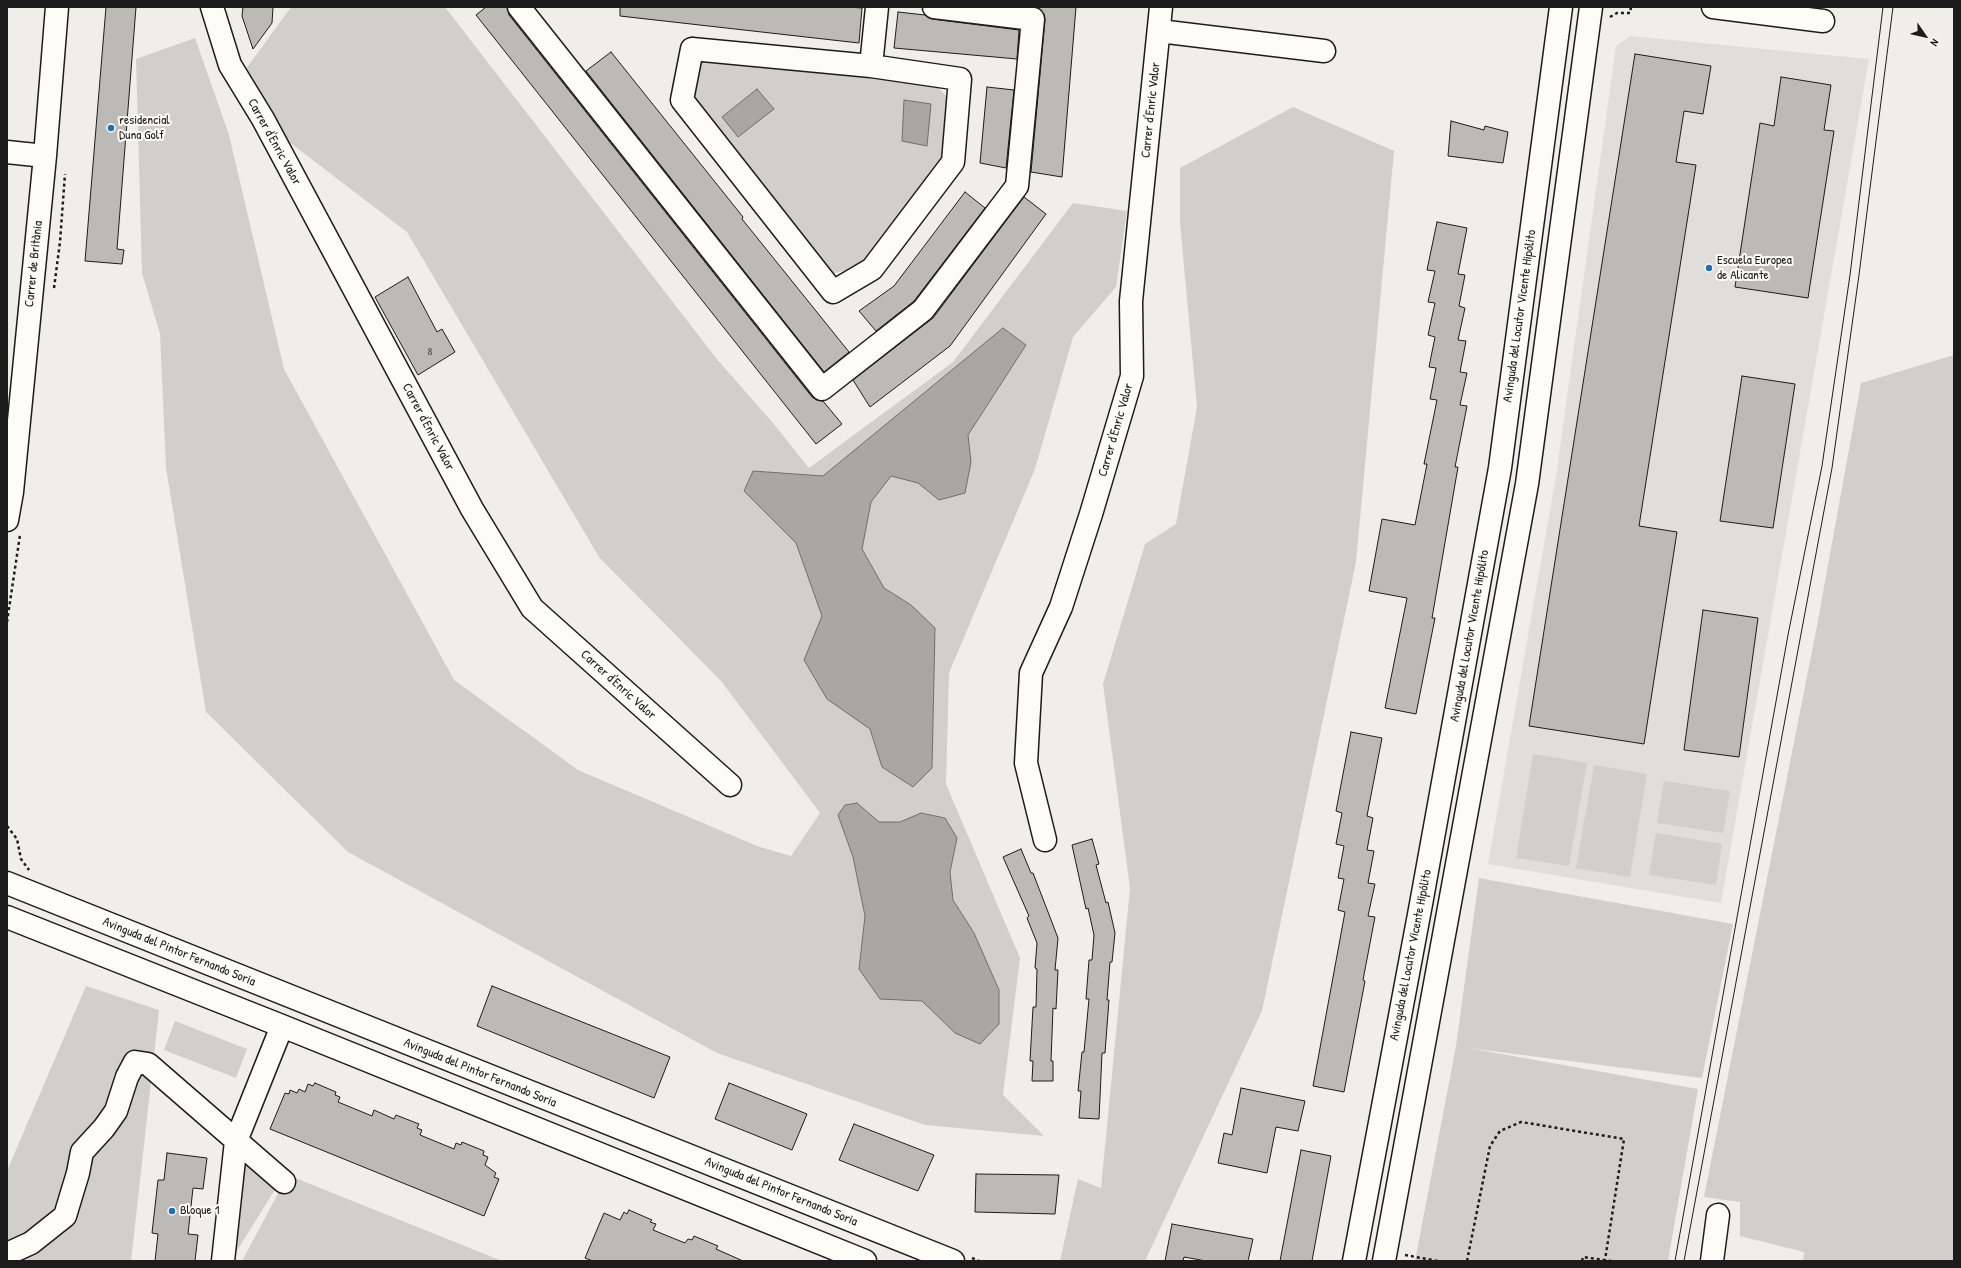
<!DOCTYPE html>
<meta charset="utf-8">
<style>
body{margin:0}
#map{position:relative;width:1961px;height:1268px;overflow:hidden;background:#f0eeea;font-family:"Patrick Hand",sans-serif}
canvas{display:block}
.frame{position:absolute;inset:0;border:8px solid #1c1c1c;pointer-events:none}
.north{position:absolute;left:1905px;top:16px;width:40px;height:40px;-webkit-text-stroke:3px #fdfcf7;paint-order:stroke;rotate:124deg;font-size:11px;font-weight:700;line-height:16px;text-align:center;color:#1c1c1c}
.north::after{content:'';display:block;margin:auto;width:14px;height:18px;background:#1c1c1c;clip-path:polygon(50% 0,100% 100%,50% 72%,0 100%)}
</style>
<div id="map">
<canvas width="1961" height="1268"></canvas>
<div class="frame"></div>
<div class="north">N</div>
</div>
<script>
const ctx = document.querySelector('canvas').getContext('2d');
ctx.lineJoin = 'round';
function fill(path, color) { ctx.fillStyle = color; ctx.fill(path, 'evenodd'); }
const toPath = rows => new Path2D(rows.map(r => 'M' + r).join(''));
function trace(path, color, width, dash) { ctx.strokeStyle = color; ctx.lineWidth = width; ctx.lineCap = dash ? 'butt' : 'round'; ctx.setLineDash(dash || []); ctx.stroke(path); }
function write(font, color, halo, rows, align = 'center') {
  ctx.font = font + ' "Patrick Hand",sans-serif'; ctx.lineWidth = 4; ctx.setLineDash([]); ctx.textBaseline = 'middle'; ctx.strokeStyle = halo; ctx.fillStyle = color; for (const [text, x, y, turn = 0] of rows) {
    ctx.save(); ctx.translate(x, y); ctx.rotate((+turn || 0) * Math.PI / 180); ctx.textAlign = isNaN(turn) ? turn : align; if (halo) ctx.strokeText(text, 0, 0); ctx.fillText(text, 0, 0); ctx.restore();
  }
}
const built = toPath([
 [1630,36,1869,59,1721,903,1488,864,1556,476,1616,46]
]);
const green = toPath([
 [291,7,445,7,716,358,773,423,809,468,953,362,1073,203,1127,211,1116,287,1073,337,1035,469,949,673,946,784,1020,958,1003,1095,1044,1136,925,1125,717,1053,348,852,206,712,166,468,160,334,142,273,136,59,195,38,229,135,284,369,454,680,578,770,757,846,791,856,820,813,721,681,599,557,407,232,289,142,243,73],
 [704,58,934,83,951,101,948,160,869,265,830,274,693,98,693,75],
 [1293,107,1394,151,1356,562,1262,1011,1145,1261,1060,1261,1078,1179,1101,1188,1130,888,1103,684,1145,544,1176,524,1197,407,1180,223,1180,168],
 [1954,355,1954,1261,1803,1261,1804,1252,1740,1236,1740,1202,1704,1197,1816,631,1861,383],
 [1533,754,1587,763,1569,866,1516,858],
 [1594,765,1647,774,1630,877,1576,868],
 [1664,781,1730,791,1723,833,1657,823],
 [1656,833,1722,844,1716,885,1649,875],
 [1479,878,1733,924,1702,1078,1468,1048,1698,1089,1668,1261,1415,1261,1456,1046],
 [86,986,159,1010,131,1261,7,1261,7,1171],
 [175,1021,247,1049,236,1078,164,1050],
 [246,1155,279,1183,235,1254],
 [288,1175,502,1261,242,1261]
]);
const water = toPath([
 [757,89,774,109,738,137,722,117,757,89],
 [904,100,931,104,927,146,902,141,904,100],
 [1003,328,1026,345,968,435,971,462,965,493,939,500,918,483,891,476,871,502,862,549,884,588,911,605,935,628,932,768,913,787,882,767,870,729,827,699,804,660,822,616,796,543,744,491,753,471,823,476,1003,328],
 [857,803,879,822,900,822,921,813,945,818,957,838,950,872,953,900,974,933,999,990,999,1024,980,1044,955,1033,922,1001,880,999,859,969,865,916,853,857,838,815,845,805,857,803]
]);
const building = toPath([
 [106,7,136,7,117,249,124,250,122,264,85,261,106,7],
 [243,7,273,7,272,23,253,49,242,16,243,7],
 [486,7,507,7,509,15,812,397,817,400,823,401,842,424,816,444,476,15,486,7],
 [620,7,849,7,862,8,859,43,620,16,620,7],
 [1036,7,1076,7,1062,177,1031,172,1045,20,1044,14,1036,7],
 [898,12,925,15,932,19,1019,30,1017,59,894,48,898,12],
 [611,52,743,217,742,219,849,352,824,372,586,71,611,52],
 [1635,54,1711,66,1703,114,1684,111,1676,162,1696,165,1639,526,1677,532,1644,744,1529,726,1635,54],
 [1781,77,1831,85,1824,130,1834,131,1808,298,1735,287,1760,123,1774,126,1781,77],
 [987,87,1014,90,1006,168,980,163,987,87],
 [1451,121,1484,130,1485,126,1508,132,1503,163,1448,156,1451,121],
 [965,192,985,208,914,301,876,331,859,311,894,286,965,192],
 [1024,197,1046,214,950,346,870,407,853,380,933,318,1024,197],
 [1437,222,1467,228,1458,274,1465,275,1459,306,1465,308,1458,340,1466,341,1460,372,1467,373,1460,405,1467,406,1455,467,1458,467,1432,618,1435,618,1416,714,1385,708,1407,598,1369,591,1382,519,1415,525,1427,464,1424,464,1437,400,1430,399,1436,368,1429,367,1435,337,1428,335,1435,303,1428,302,1435,271,1427,270,1437,222],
 [408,277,437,332,442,329,455,352,418,375,375,297,408,277],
 [1742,376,1795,384,1773,528,1720,521,1742,376],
 [1703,610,1758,618,1739,757,1684,750,1703,610],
 [1351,732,1382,738,1367,816,1373,818,1367,850,1374,851,1368,883,1375,884,1368,916,1375,917,1363,980,1365,981,1344,1092,1313,1086,1345,912,1338,910,1344,879,1338,878,1344,846,1336,844,1342,813,1336,811,1351,732],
 [1092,839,1099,864,1096,865,1106,903,1108,902,1115,933,1112,962,1110,962,1107,1000,1109,1000,1105,1053,1102,1053,1099,1119,1079,1118,1081,1091,1078,1091,1082,1052,1084,1052,1089,999,1086,999,1089,960,1092,960,1094,935,1088,908,1086,909,1072,845,1092,839],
 [1021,849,1031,873,1033,873,1058,938,1055,970,1058,970,1056,1009,1053,1008,1051,1061,1053,1061,1053,1081,1032,1081,1033,1061,1030,1061,1033,1007,1036,1007,1037,969,1035,968,1037,943,1027,918,1029,916,1003,857,1021,849],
 [492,986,670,1057,654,1098,477,1026,492,986],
 [315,1083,336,1092,335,1095,340,1097,338,1102,372,1116,374,1110,394,1119,396,1115,419,1124,417,1128,422,1130,420,1135,454,1149,456,1143,461,1145,462,1142,484,1151,483,1155,488,1157,485,1165,496,1173,494,1177,499,1179,484,1216,270,1129,285,1093,289,1094,290,1090,297,1093,299,1089,305,1092,308,1084,313,1086,315,1083],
 [729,1083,807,1114,792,1150,715,1119,729,1083],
 [1241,1088,1305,1101,1298,1131,1276,1127,1267,1173,1218,1163,1224,1133,1232,1135,1241,1088],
 [854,1124,934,1155,918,1191,839,1160,854,1124],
 [1301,1150,1331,1156,1312,1261,1280,1261,1301,1150],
 [167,1153,207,1158,203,1189,193,1188,188,1234,198,1235,195,1261,155,1261,158,1234,152,1233,158,1180,164,1180,167,1153],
 [976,1174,1059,1175,1055,1214,975,1212,976,1174],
 [629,1210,652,1220,650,1222,656,1224,653,1230,685,1243,688,1239,692,1240,694,1236,718,1246,716,1249,743,1261,593,1261,585,1258,604,1213,620,1220,624,1212,627,1214,629,1210],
 [1172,1224,1253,1239,1248,1261,1206,1261,1184,1257,1183,1261,1165,1261,1172,1224]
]);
const path = toPath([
 [1610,17,1617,13,1630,13,1631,7],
 [54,288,60,242,65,174],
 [7,622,20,535],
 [7,826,17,839,21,859,29,870],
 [1405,1255,1438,1261],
 [972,1258,979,1261],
 [1467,1261,1490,1146,1500,1131,1521,1122,1624,1139,1605,1260],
 [1582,1261,1583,1257,1611,1261]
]);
const minor = toPath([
 [212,7,230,65,263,119,472,509,532,608,730,785],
 [519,7,822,389,923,310,1017,186,1033,19,934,7],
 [1713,7,1823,21],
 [1159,31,1324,51],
 [692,49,871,66,960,79,953,162,872,269,833,292,682,100,692,49],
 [871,66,877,7],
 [7,152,45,156],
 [7,520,12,492,45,156,57,7],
 [1045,840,1026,763,1031,673,1061,607,1091,514,1132,376,1131,301,1161,7],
 [7,883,953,1261],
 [7,917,282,1026,865,1261],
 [7,1254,31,1243,65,1216,78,1173,82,1152,104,1128,116,1111,127,1077,135,1062,148,1064,284,1182],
 [223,1261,236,1141,282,1026],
 [1712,1261,1718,1215]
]);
const major = toPath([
 [1354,1261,1421,904,1500,468,1561,7],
 [1384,1261,1527,484,1591,7]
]);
const tram = toPath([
 [1675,1261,1788,635,1822,466,1850,275,1883,7],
 [1684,1261,1832,468,1859,275,1893,7]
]);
const markers = [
 [111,128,4,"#1f6fb2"],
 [1709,268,4,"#1f6fb2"],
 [172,1211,4,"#1f6fb2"]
];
const numberNames = [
 ["8",430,352]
];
const streetNames = [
 ["Carrer d'Enric Valor",1151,110,-84],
 ["Carrer d'Enric Valor",274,142,61],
 ["Carrer de Britània",34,264,-84],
 ["Avinguda del Locutor Vicente Hipólito",1520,316,-82],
 ["Carrer d'Enric Valor",428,427,62],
 ["Carrer d'Enric Valor",1116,430,-74],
 ["Avinguda del Locutor Vicente Hipólito",1470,636,-80],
 ["Carrer d'Enric Valor",618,685,42],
 ["Avinguda del Pintor Fernando Soria",179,952,22],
 ["Avinguda del Locutor Vicente Hipólito",1411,955,-79],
 ["Avinguda del Pintor Fernando Soria",480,1073,22],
 ["Avinguda del Pintor Fernando Soria",781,1192,22]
];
const poiNames = [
 ["residencial",119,121],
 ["Duna Golf",119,136],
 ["Escuela Europea",1717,261],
 ["de Alicante",1717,276],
 ["Bloque 1",180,1211]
];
fill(built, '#e0deda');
fill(green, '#d0cfcc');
fill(water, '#a8a7a3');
trace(water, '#706f6d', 1);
fill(building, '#bbbab6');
trace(building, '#1c1c1c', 1);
trace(minor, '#1c1c1c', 25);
trace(major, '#1c1c1c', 25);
trace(path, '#1c1c1c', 2.5, [3, 3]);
trace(minor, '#fdfcf7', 22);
trace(major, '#fdfcf7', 22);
trace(tram, '#1c1c1c', 1);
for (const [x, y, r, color] of markers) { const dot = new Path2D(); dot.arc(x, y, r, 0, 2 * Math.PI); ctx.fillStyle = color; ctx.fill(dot); trace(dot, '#fdfcf7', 1.5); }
write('11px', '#444442', null, numberNames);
write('13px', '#1c1c1c', '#fdfcf7', streetNames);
write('13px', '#1c1c1c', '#fdfcf7', poiNames, 'left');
</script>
